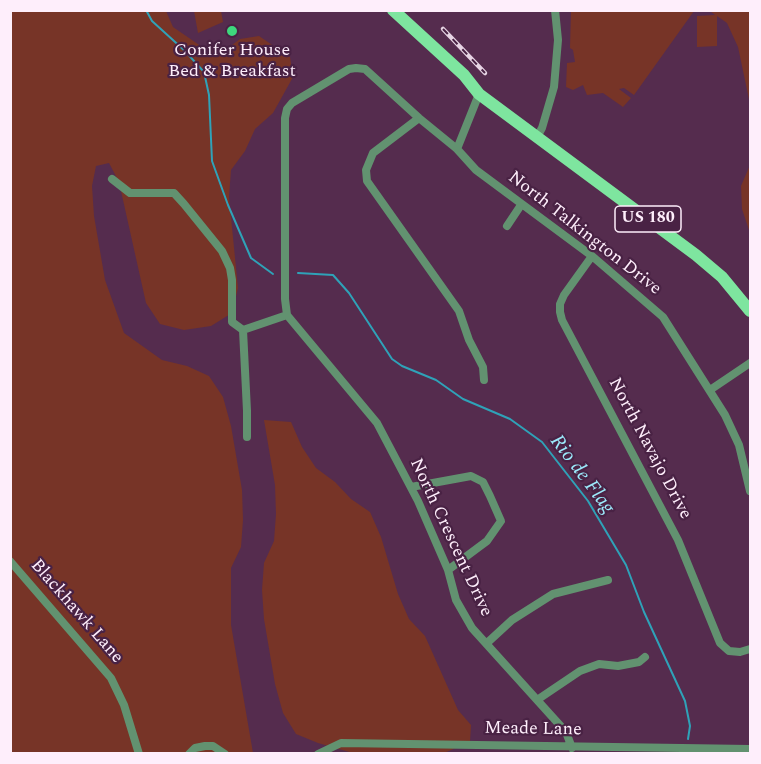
<!DOCTYPE html>
<style>
body{margin:0}
#map{position:relative;width:761px;height:764px;overflow:hidden;background:#552c4e;font-family:Spectral,serif}
canvas{display:block}
.frame{position:absolute;inset:0;border:12px solid #feeefb;pointer-events:none}
</style>
<div id="map">
<canvas width="761" height="764"></canvas>
<div class="frame"></div>
</div>
<script>
const ctx = document.querySelector('canvas').getContext('2d');
ctx.lineJoin = 'round';
function fill(path, color) { ctx.fillStyle = color; ctx.fill(path, 'evenodd'); }
const toPath = rows => new Path2D(rows.map(r => 'M' + r).join(''));
function trace(path, color, width, dash) { ctx.strokeStyle = color; ctx.lineWidth = width; ctx.lineCap = dash ? 'butt' : 'round'; ctx.setLineDash(dash || []); ctx.stroke(path); }
function write(font, color, halo, rows, align = 'center') {
  ctx.font = font + ' Spectral,serif'; ctx.lineWidth = 4.5; ctx.setLineDash([]); ctx.textBaseline = 'middle'; ctx.strokeStyle = halo; ctx.fillStyle = color; for (const [text, x, y, turn = 0] of rows) {
    ctx.save(); ctx.translate(x, y); ctx.rotate((+turn || 0) * Math.PI / 180); ctx.textAlign = isNaN(turn) ? turn : align; if (halo) ctx.strokeText(text, 0, 0); ctx.fillText(text, 0, 0); ctx.restore();
  }
}
const green = toPath([
 [10,11,166,11,173,27,208,51,228,48,240,39,259,36,290,57,293,77,273,113,255,129,245,151,231,170,229,197,238,288,232,313,211,326,184,330,160,324,146,303,119,182,109,163,96,166,92,186,94,216,105,280,124,333,162,360,187,366,209,376,223,397,231,426,242,490,243,520,241,547,231,568,231,625,253,753,11,753],
 [194,11,221,11,223,22,198,33],
 [571,11,571,10,694,11,634,95,624,88,619,89,631,98,623,107,603,93,587,95,583,85,573,90,566,87,567,63,575,62,573,50,570,48],
 [710,11,750,11,750,104,738,47,727,23,717,16,717,46,697,47,697,16,715,15],
 [750,165,750,233,742,209,741,186],
 [264,420,291,422,302,447,316,468,335,482,351,499,370,512,381,537,398,594,409,619,425,636,458,710,471,725,470,742,444,753,353,753,318,743,296,734,283,713,275,684,264,619,262,590,264,563,274,541,276,514,275,485]
]);
const stream = toPath([
 [146,10,152,21,185,51,204,72,209,95,212,161,228,205,251,258,273,274],
 [298,273,333,275,349,293,392,359,402,366,436,380,463,399,510,419,542,442,588,501,626,565,644,612,685,701,690,726,688,739]
]);
const street = toPath([
 [419,118,373,153,366,170,367,181,459,311,469,340,483,367,484,380],
 [537,137,542,128,554,87,558,40,555,10],
 [457,149,479,94],
 [112,179,130,193,174,193,184,204,222,251,230,268,232,280,232,322,243,330,287,315],
 [507,226,521,205],
 [592,256,564,295,560,304,560,312,562,320,678,540,720,643,729,651,740,652,750,649],
 [243,330,247,411,247,437],
 [710,390,750,363],
 [411,487,471,476,483,482,490,496,501,521,487,541,448,570],
 [10,561,111,678,124,705,139,754],
 [487,643,512,620,553,594,608,580],
 [537,700,580,671,599,664,618,666,639,662,645,657],
 [572,748,566,732,472,628,456,600,448,570,418,501,377,423,287,315,285,299,285,118,287,109,292,103,349,69,356,68,365,69,419,118,457,149,476,170,592,256,663,317,725,415,739,445,750,491],
 [189,754,195,748,205,746,213,746,225,754],
 [318,754,341,743,750,749]
]);
const primary = toPath([
 [393,10,464,75,479,94,696,255,722,277,750,311]
]);
const rail = toPath([
 [443,29,485,73]
]);
const markers = [
 [232,31,6,"#3ed77d"]
];
const shields = [
 [648,219,66]
];
const shieldNames = [
 ["US 180",648,219]
];
const poiNames = [
 ["Conifer House",232,51],
 ["Bed & Breakfast",232,72]
];
const streetNames = [
 ["North Talkington Drive",584,234,38],
 ["North Navajo Drive",649,449,62],
 ["North Crescent Drive",450,538,65],
 ["Blackhawk Lane",76,612,49],
 ["Meade Lane",533,730,1]
];
const waterNames = [
 ["Rio de Flag",581,475,53]
];
fill(green, '#773427');
trace(stream, '#2fa2b8', 2);
trace(street, '#629270', 8);
trace(primary, '#7ee59f', 12);
trace(rail, '#e7d4e4', 4.5);
trace(rail, '#492244', 2, [7]);
for (const [x, y, r, color] of markers) { const dot = new Path2D(); dot.arc(x, y, r, 0, 2 * Math.PI); ctx.fillStyle = color; ctx.fill(dot); trace(dot, '#492244', 2); }
for (const [x, y, w] of shields) { const box = new Path2D(); box.roundRect(x - w / 2, y - 13, w, 26, 4.5); ctx.fillStyle = '#492244'; ctx.fill(box); trace(box, '#feeefb', 1.5); }
write('bold 16px', '#feeefb', null, shieldNames);
write('18px', '#feeefb', '#492244', poiNames);
write('18px', '#feeefb', '#492244', streetNames);
write('italic 20px', '#9ceafb', '#492244', waterNames);
</script>
